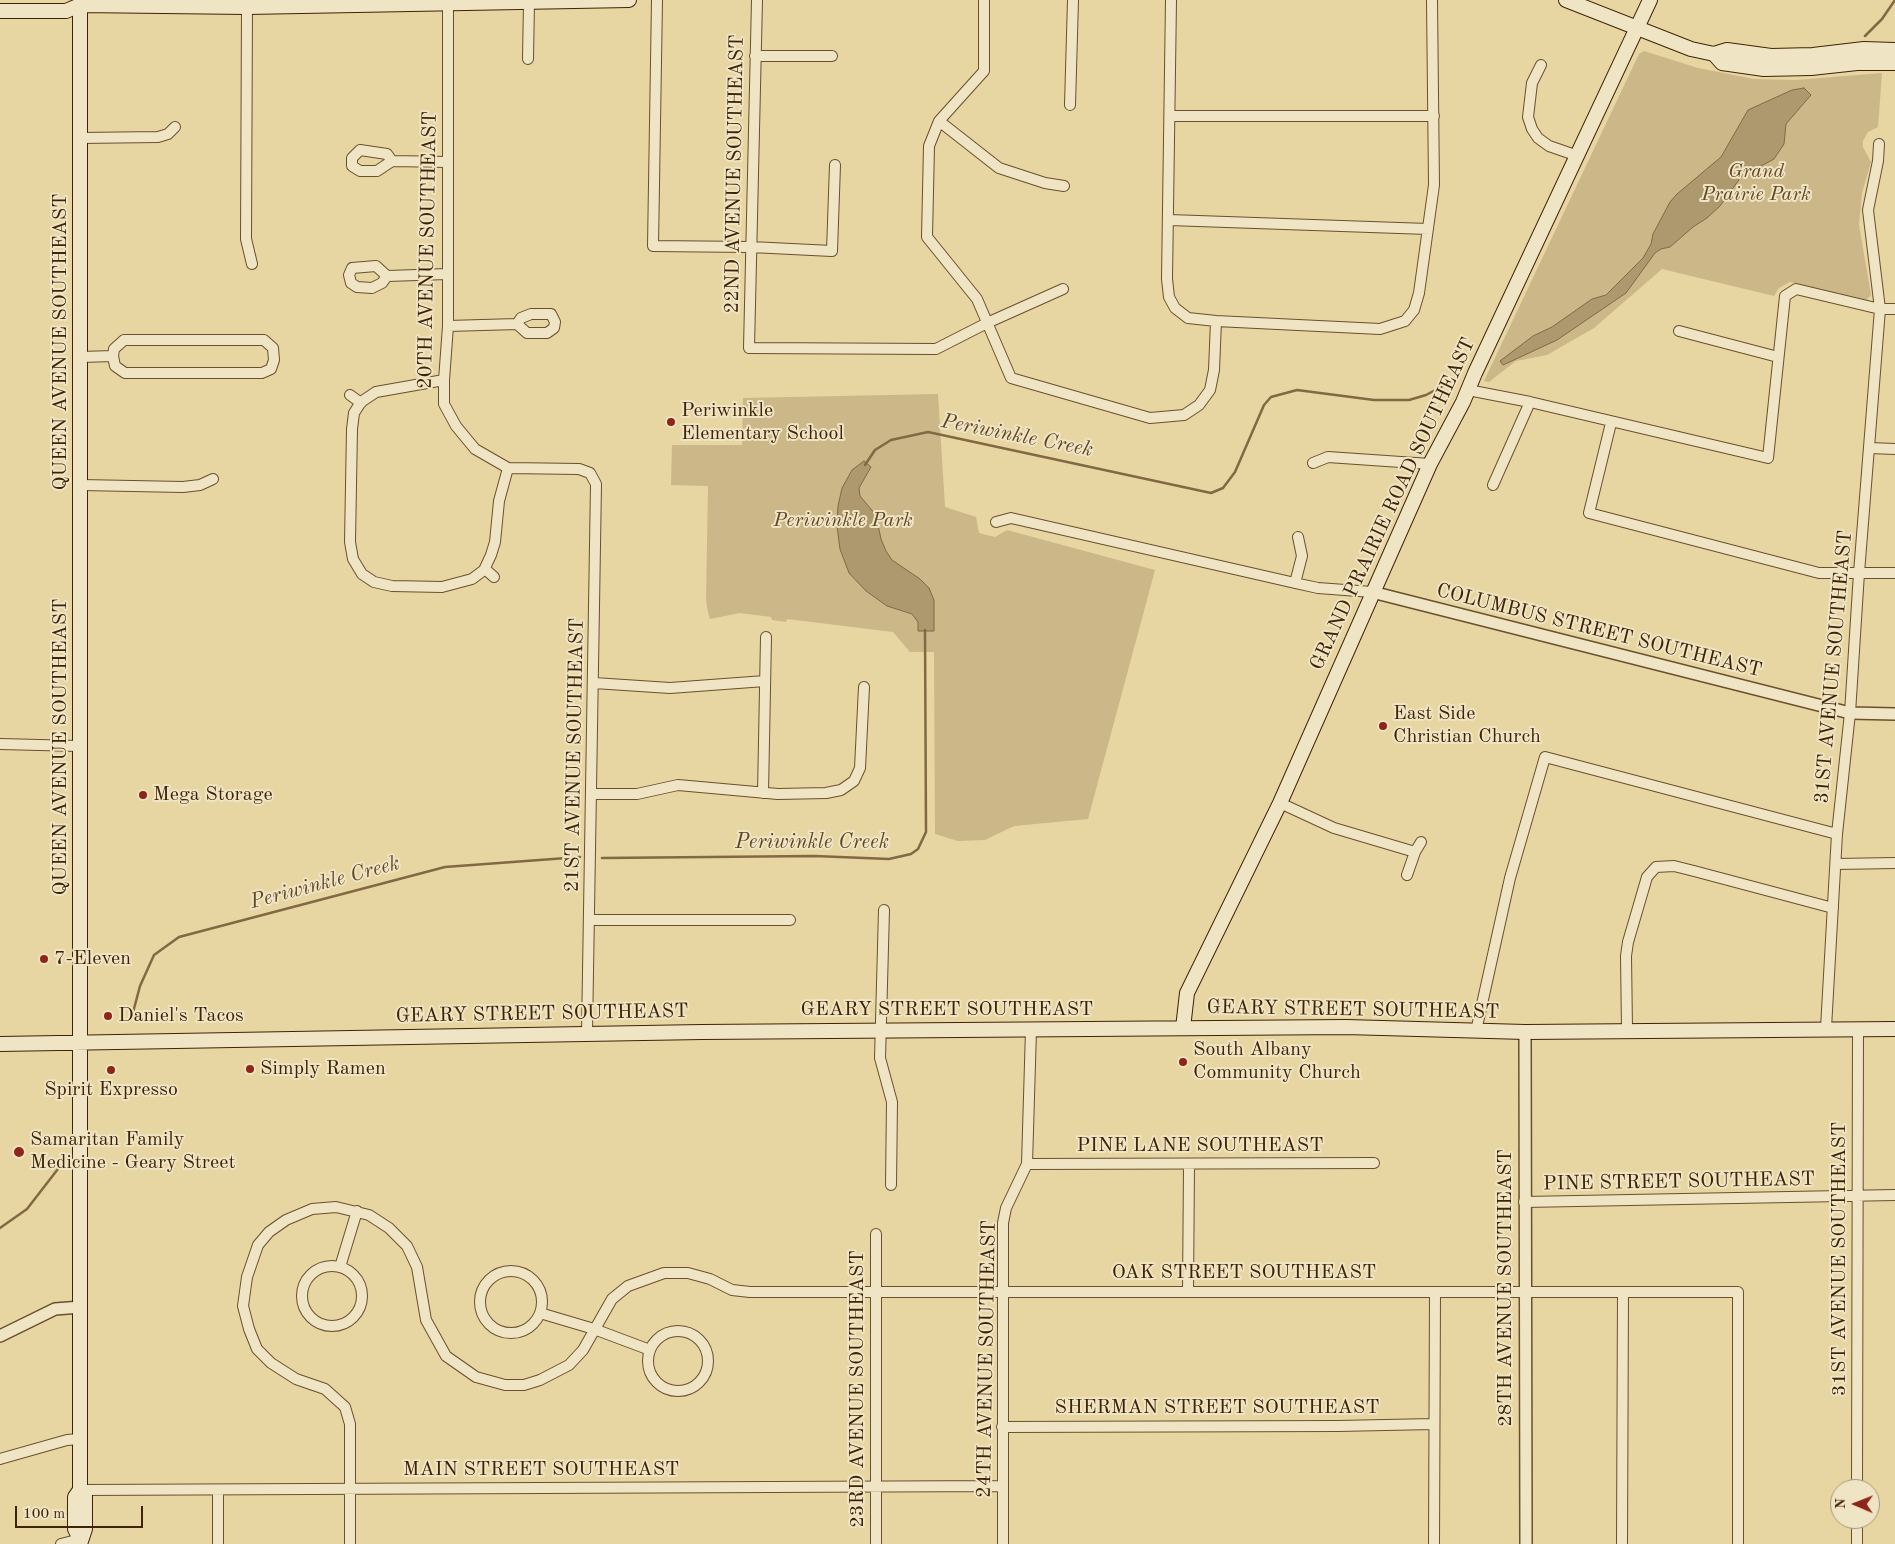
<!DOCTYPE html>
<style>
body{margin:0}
#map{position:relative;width:1895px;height:1544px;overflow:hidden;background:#e7d5a2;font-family:"Old Standard TT",serif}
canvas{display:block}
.north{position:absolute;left:1830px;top:1479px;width:50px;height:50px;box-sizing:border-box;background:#efe4c3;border:1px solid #a99778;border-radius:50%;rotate:271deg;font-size:14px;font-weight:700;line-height:20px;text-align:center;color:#402307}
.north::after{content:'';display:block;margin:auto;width:18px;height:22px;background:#8f2418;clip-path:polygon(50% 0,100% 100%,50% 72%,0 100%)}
.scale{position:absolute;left:15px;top:1506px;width:128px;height:22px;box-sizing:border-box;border:2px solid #402307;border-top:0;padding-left:6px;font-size:15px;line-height:18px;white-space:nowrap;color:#402307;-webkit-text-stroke:4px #efe4c3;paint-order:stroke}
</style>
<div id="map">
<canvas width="1895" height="1544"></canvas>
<div class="north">N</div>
<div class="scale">100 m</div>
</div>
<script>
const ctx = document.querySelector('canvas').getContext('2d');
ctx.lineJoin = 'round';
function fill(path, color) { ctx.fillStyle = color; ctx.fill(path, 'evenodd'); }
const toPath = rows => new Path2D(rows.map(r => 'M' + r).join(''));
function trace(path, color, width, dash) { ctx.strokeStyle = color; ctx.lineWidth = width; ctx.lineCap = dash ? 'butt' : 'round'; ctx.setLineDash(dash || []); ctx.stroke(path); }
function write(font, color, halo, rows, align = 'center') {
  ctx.font = font + ' "Old Standard TT",serif'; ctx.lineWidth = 4; ctx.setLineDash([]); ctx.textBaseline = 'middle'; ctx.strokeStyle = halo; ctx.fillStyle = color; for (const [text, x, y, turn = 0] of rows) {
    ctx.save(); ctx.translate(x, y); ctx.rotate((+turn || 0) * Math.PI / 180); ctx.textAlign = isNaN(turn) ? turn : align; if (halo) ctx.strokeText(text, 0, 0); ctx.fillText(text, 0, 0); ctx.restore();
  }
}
const green = toPath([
 [1644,51,1698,68,1754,79,1796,80,1882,73,1878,127,1868,132,1863,141,1863,147,1871,162,1862,193,1859,225,1871,295,1866,300,1790,282,1779,288,1774,296,1662,269,1594,328,1547,355,1516,361,1489,382,1484,381,1639,54],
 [938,394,945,507,976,517,979,533,995,537,1007,530,1155,570,1088,819,1014,826,985,840,958,841,935,834,934,652,910,652,893,632,787,619,786,622,772,620,771,617,740,613,710,619,708,612,706,600,708,486,671,485,672,445,742,445,743,398]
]);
const water = toPath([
 [1804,88,1811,95,1786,124,1784,144,1774,159,1741,177,1720,206,1707,218,1693,227,1670,247,1661,249,1655,253,1626,293,1557,340,1503,365,1500,361,1533,336,1552,327,1592,299,1606,295,1643,258,1651,244,1653,234,1670,202,1677,194,1721,157,1748,110,1792,90,1804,88],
 [864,461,871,467,859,488,860,496,876,515,881,539,886,551,892,560,920,579,929,588,934,600,934,631,918,631,918,622,912,614,887,606,866,591,849,573,840,549,837,526,838,506,842,488,852,470,864,461]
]);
const stream = toPath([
 [1865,36,1882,19,1895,0],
 [865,465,875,450,891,440,928,432,1211,493,1223,488,1235,472,1264,405,1271,397,1297,390,1374,400,1409,400,1426,395,1456,379],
 [602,858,815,856,889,859,911,854,918,849,926,832,925,630],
 [131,1020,140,986,154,955,179,937,445,867,580,857],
 [0,1228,27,1209,61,1165]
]);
const minor = toPath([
 [657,0,653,246,751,247,832,251,835,165],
 [757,0,749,348,936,349,987,323,1063,289],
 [984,0,984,71,939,121,929,146,927,237,977,299,1011,378,1150,418,1184,415,1199,405,1210,390,1214,370,1216,321],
 [1171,0,1167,279,1169,297,1175,308,1188,318,1216,321,1380,329,1405,321,1414,310,1419,293,1434,185,1432,0],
 [448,4,448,326,444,380,444,404,456,426,475,449,508,468,579,469,590,473,596,484,587,1033],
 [247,7,246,239,252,264],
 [755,56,832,56],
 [528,59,529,2],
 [1541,65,1532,83,1528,117,1532,129,1538,138,1549,146,1578,156],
 [1070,105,1073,0],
 [1170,116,1434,116],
 [939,121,999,168,1045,183,1064,186],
 [80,138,158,137,168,134,175,127],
 [392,161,387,154,360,150,352,158,352,166,360,171,377,171,392,161,447,162],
 [1169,220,1428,229],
 [387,276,376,266,352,268,349,275,351,283,357,287,372,288,382,283,387,276,447,274],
 [448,326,517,324,527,333,547,333,554,328,555,322,551,314,531,314,521,318,517,324],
 [1679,331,1778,357],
 [124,340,264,340,273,348,274,360,271,369,262,373,125,373,115,366,113,356,114,349,124,340],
 [81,357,113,356],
 [444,380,376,392,361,402,354,413,352,429,350,542,353,559,362,574,374,582,392,586,442,587,472,579,484,570,491,555,495,542,499,501,508,468],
 [1468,390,1530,402,1768,458,1785,296,1796,289,1880,309,1895,309],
 [350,395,361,403],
 [1611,423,1589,513,1819,573,1895,573],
 [1870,448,1895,449],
 [1313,463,1328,457,1430,464],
 [81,485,183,487,200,485,213,479],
 [1493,485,1530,402],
 [996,522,1011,518,1295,583,1318,588,1372,592],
 [485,569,494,577],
 [1295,583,1302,556,1298,537],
 [594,683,670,688,765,681],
 [0,744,79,746],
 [763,793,766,637],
 [592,794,637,794,678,785,778,794,826,793,841,790,854,781,860,768,864,687],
 [1280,803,1334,828,1415,852],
 [1836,864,1895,863],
 [1407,875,1415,852,1421,842],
 [884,910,880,1058,892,1102,891,1185],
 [589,920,790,920],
 [1826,1028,1837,834,1850,713,1859,573,1880,309,1868,210,1878,161,1879,144],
 [1627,1029,1626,956,1628,942,1647,877,1656,867,1674,866,1694,871,1833,908],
 [1476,1031,1510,878,1545,757,1837,834],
 [1027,1164,1374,1163],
 [1524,1202,1895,1195],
 [876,1234,876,1544],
 '302 1296a30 30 0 1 1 60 0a30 30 0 1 1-60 0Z',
 [340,1267,357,1211],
 '480 1302a31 31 0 1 1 62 0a31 31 0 1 1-62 0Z',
 [1188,1292,1189,1165],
 [540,1313,594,1329,650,1350],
 '648 1361a30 30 0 1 1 60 0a30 30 0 1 1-60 0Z',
 [1002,1427,1338,1426,1433,1424],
 [0,1459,67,1440,80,1439],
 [1857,1489,1858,1029],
 [80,1490,1002,1486],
 [61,1544,80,1539],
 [218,1544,218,1490],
 [350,1544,350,1424,345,1407,325,1389,296,1379,271,1363,257,1349,249,1329,243,1306,247,1277,258,1245,269,1232,286,1220,312,1209,336,1207,369,1215,389,1228,407,1246,417,1267,426,1320,446,1356,476,1377,505,1385,524,1385,540,1380,569,1365,583,1350,612,1299,628,1286,664,1273,688,1273,710,1279,732,1290,750,1292,1738,1292,1738,1544],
 [1003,1544,1003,1223,1006,1208,1027,1164,1031,1030],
 [1434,1544,1435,1292],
 [1622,1544,1623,1292],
 [1857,1544,1857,1519]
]);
const tertiary = toPath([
 [1372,592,1850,713,1895,714],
 [1525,1032,1526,1544],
 [0,1336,55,1309,81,1307]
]);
const secondary = toPath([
 [1566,0,1691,49,1714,54,1727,50,1771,56,1813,55,1864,49,1895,50],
 [0,11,66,11,80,5,247,7,629,0],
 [1714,54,1722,63,1764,69,1811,68,1857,63,1895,63],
 [1183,1028,1187,993,1280,803,1430,464,1463,402,1475,373,1650,0],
 [0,1044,702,1032,1346,1027,1525,1032,1895,1029],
 [80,1539,75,1529,75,1497,80,1490,80,5],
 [80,1544,85,1529,85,1496,80,1490]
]);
const markers = [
 [671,422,5,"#8f2418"],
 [1383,726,5,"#8f2418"],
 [143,795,5,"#8f2418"],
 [44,959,5,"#8f2418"],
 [108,1016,5,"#8f2418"],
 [1183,1062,5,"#8f2418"],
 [250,1069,5,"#8f2418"],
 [111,1070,5,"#8f2418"],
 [19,1152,6,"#8f2418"]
];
const parkNames = [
 ["Grand",1756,172],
 ["Prairie Park",1756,195],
 ["Periwinkle Park",843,521]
];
const streetNames = [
 ["22ND AVENUE SOUTHEAST",735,174,-89],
 ["20TH AVENUE SOUTHEAST",428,250,-89],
 ["QUEEN AVENUE SOUTHEAST",61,342,-90],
 ["GRAND PRAIRIE ROAD SOUTHEAST",1393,504,-65],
 ["COLUMBUS STREET SOUTHEAST",1599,631,14],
 ["31ST AVENUE SOUTHEAST",1834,667,-85],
 ["QUEEN AVENUE SOUTHEAST",61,747,-90],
 ["21ST AVENUE SOUTHEAST",575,755,-89],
 ["GEARY STREET SOUTHEAST",947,1010],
 ["GEARY STREET SOUTHEAST",1353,1010,1],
 ["GEARY STREET SOUTHEAST",542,1014,-1],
 ["PINE LANE SOUTHEAST",1200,1146],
 ["PINE STREET SOUTHEAST",1679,1182,-1],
 ["31ST AVENUE SOUTHEAST",1840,1259,-90],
 ["OAK STREET SOUTHEAST",1244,1273],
 ["28TH AVENUE SOUTHEAST",1506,1288,-90],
 ["24TH AVENUE SOUTHEAST",987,1359,-89],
 ["23RD AVENUE SOUTHEAST",858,1389,-90],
 ["SHERMAN STREET SOUTHEAST",1217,1408],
 ["MAIN STREET SOUTHEAST",541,1470]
];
const poiNames = [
 ["Periwinkle",681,411],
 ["Elementary School",681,434],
 ["East Side",1393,714],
 ["Christian Church",1393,737],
 ["Mega Storage",153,795],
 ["7-Eleven",54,959],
 ["Daniel's Tacos",118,1016],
 ["South Albany",1193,1050],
 ["Community Church",1193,1073],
 ["Simply Ramen",260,1069],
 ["Spirit Expresso",111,1090,"center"],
 ["Samaritan Family",30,1140],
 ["Medicine - Geary Street",30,1163]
];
const waterNames = [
 ["Periwinkle Creek",1017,436,11],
 ["Periwinkle Creek",812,842],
 ["Periwinkle Creek",325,883,-15]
];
fill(green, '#cbb788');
fill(water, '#ae986d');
trace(water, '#826944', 1);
trace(stream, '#826944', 2.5);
trace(minor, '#6a502e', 12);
trace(tertiary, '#6a502e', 14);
trace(secondary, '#402307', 16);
trace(minor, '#efe4c3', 10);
trace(tertiary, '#efe4c3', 11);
trace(secondary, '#efe4c3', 14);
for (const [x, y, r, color] of markers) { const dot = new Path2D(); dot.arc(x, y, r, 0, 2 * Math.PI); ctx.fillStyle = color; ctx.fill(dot); trace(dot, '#efe4c3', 2); }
write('italic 20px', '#634827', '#efe4c3', parkNames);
write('20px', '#402307', '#efe4c3', streetNames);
write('20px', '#402307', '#efe4c3', poiNames, 'left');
write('italic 21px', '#614626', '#efe4c3', waterNames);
</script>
